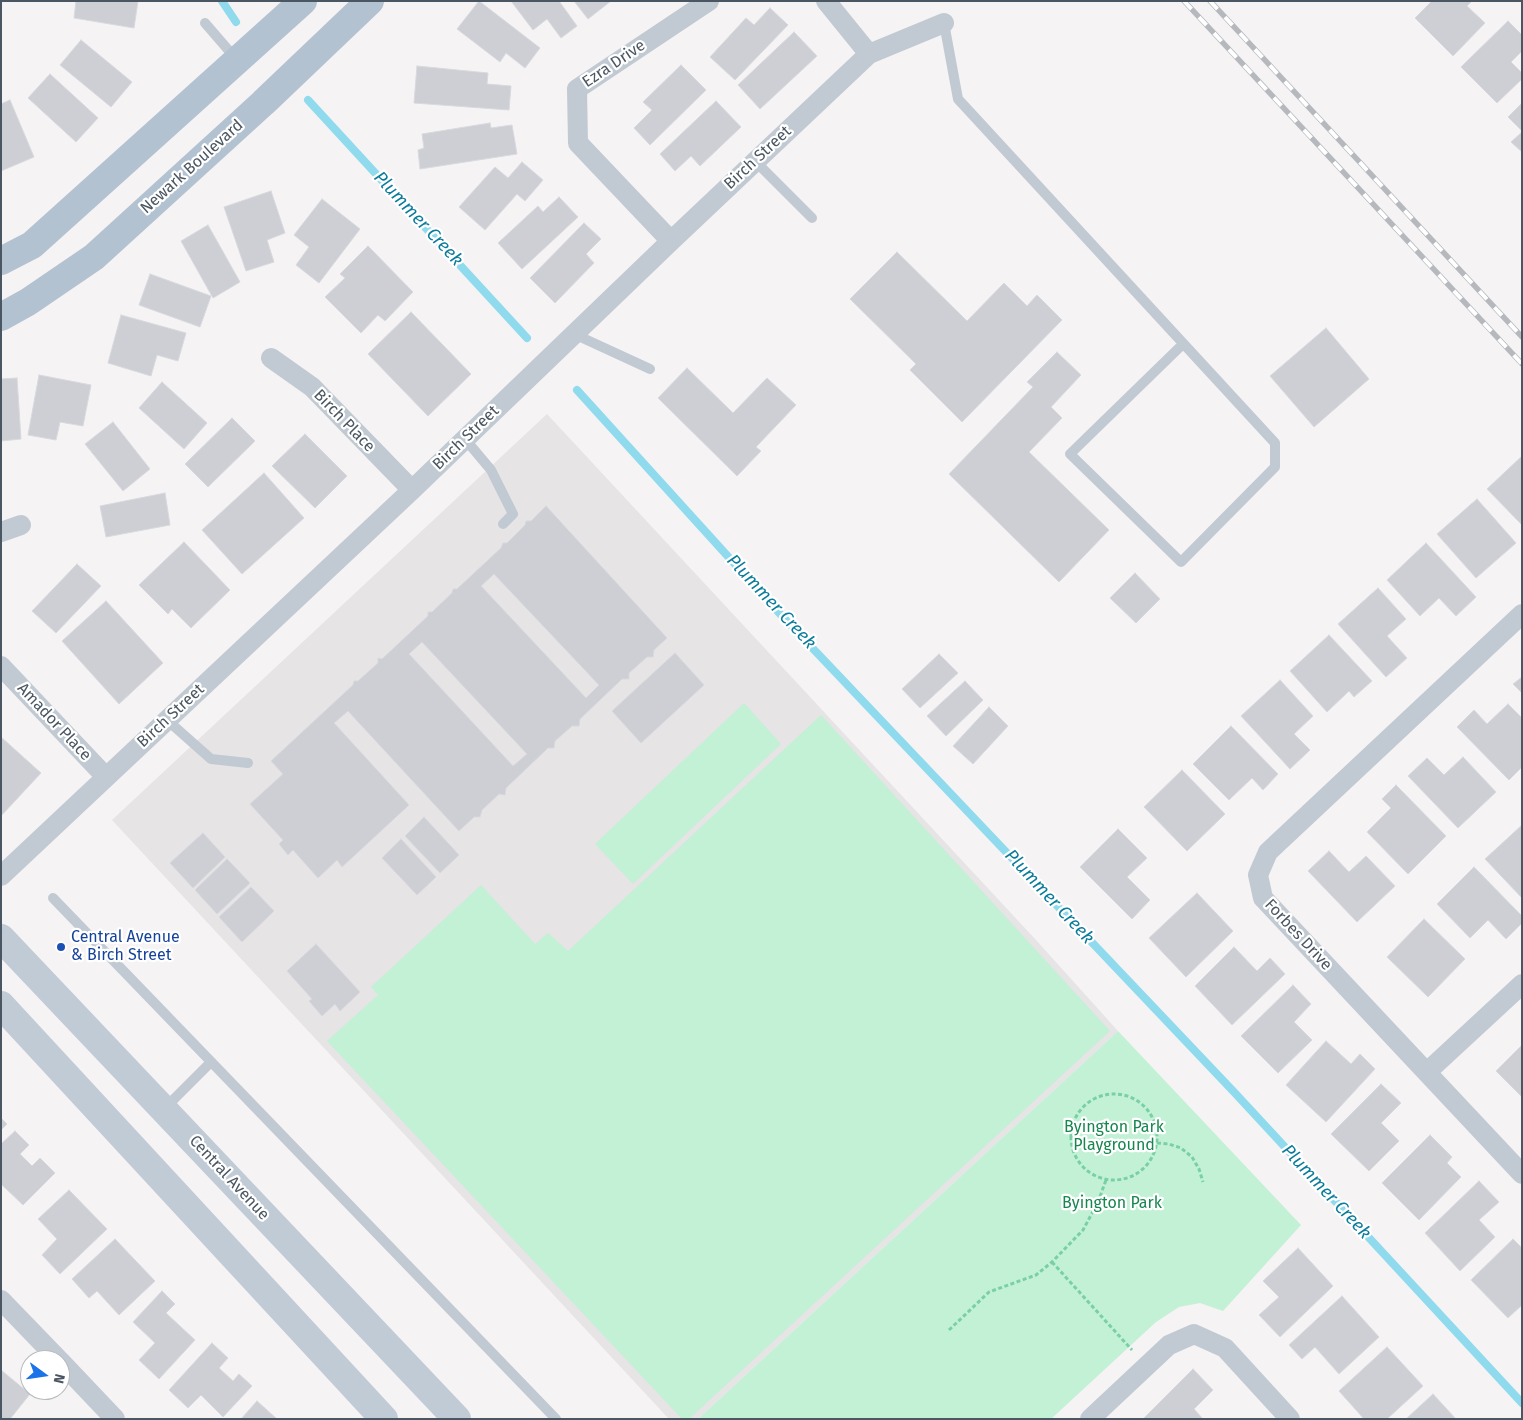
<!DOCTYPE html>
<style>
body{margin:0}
#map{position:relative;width:1523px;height:1420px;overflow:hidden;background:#f5f3f3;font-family:"Fira Sans",sans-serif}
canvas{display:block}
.frame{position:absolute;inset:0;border:2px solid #4a5661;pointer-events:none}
.north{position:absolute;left:20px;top:1350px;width:50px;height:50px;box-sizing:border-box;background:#fff;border:1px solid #b7bbc0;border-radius:50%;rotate:104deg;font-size:14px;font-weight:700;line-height:20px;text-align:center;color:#4a5661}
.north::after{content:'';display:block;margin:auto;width:18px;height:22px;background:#1a73e8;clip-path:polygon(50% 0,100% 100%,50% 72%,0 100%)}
</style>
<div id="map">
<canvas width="1523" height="1420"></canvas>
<div class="frame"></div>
<div class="north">N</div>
</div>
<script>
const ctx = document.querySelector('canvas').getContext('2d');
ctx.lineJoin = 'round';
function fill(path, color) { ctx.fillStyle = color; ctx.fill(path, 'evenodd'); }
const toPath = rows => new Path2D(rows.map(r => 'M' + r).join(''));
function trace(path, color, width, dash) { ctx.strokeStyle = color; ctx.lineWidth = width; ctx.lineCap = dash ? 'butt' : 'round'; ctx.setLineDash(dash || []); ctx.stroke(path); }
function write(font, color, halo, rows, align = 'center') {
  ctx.font = font + ' "Fira Sans",sans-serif'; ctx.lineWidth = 4.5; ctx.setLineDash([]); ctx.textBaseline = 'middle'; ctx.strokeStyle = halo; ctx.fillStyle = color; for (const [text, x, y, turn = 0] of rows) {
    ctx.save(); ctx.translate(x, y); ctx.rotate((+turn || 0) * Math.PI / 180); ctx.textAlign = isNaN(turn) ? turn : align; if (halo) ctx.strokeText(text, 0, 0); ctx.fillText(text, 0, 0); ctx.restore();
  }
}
const education = toPath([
 [547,414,1036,940,1118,1031,698,1419,669,1419,112,820]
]);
const green = toPath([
 [744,703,781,744,633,884,595,844],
 [821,715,1110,1031,689,1419,682,1419,327,1041,378,995,371,987,481,885,535,944,548,933,568,951],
 [1118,1031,1301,1225,1223,1311,1200,1303,1179,1307,1156,1322,1051,1419,698,1419]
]);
const stream = toPath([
 [222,1,236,22],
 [308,100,527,338],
 [577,390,782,616,1234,1092,1522,1403]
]);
const building = toPath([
 [76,1,138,1,134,28,74,18,76,1],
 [479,1,540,48,525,68,506,53,500,62,457,29,479,1],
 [511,1,559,1,577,26,561,38,547,19,533,30,511,1],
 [574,1,611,1,588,19,574,1],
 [1432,1,1472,1,1467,6,1485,23,1453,56,1415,18,1432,1],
 [770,8,788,25,735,80,710,57,746,18,754,25,770,8],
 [1508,21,1522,35,1522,51,1511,62,1522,73,1522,79,1497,103,1461,67,1508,21],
 [794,32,817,56,760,109,738,85,794,32],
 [81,40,132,82,111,107,60,65,81,40],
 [681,65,706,90,650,145,634,128,652,110,643,102,681,65],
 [417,66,488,73,487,84,511,86,509,110,414,103,417,66],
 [50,74,98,118,76,142,28,98,50,74],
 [10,100,34,157,1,171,1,104,10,100],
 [716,101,741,127,700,166,691,156,675,171,660,154,716,101],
 [1522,103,1522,131,1508,117,1522,103],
 [490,123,491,128,512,125,517,154,420,169,418,150,424,148,422,134,490,123],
 [1522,132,1522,152,1511,142,1522,132],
 [522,162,543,180,525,201,517,194,485,230,459,207,495,167,508,178,522,162],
 [271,191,285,233,267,240,274,262,246,271,224,207,271,191],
 [559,197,578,217,522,269,498,243,538,206,543,212,559,197],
 [322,199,360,229,319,283,296,265,309,247,294,235,322,199],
 [584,223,601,239,586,254,594,263,555,303,530,278,584,223],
 [208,225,240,282,213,298,181,241,208,225],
 [368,246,413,292,385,321,378,315,361,333,325,297,345,278,340,274,368,246],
 [897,252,967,321,1004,283,1027,306,1037,295,1062,320,962,422,910,370,916,364,850,299,897,252],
 [150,274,211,296,200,327,139,305,150,274],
 [411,312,471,374,428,416,368,354,411,312],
 [121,315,186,333,178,361,157,355,151,376,108,363,121,315],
 [1326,328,1369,379,1314,427,1270,376,1326,328],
 [1057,352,1081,375,1051,407,1062,418,1029,452,1109,530,1059,582,949,474,1033,387,1027,382,1057,352],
 [687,368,733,413,767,378,796,405,756,447,761,451,737,476,658,398,687,368],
 [39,375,91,385,83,426,60,422,56,440,28,435,39,375],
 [17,378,21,439,1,441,1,379,17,378],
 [162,382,207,423,184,449,139,408,162,382],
 [232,418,255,441,208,487,185,464,232,418],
 [113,422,150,469,123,491,85,444,113,422],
 [305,434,347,476,315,508,272,466,305,434],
 [1522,456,1522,525,1487,489,1522,456],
 [264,473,304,518,242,574,202,530,264,473],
 [165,493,170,525,106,537,100,506,165,493],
 [1477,499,1516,543,1476,578,1437,534,1477,499],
 [546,506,667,638,654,650,653,657,647,657,629,673,629,679,622,679,580,719,579,726,572,726,555,741,554,748,548,748,506,788,505,795,499,794,482,810,480,817,474,817,459,831,348,711,334,723,409,805,342,867,337,860,318,878,293,850,288,855,279,844,283,840,250,804,283,774,271,761,353,685,354,681,358,681,378,663,378,658,382,659,428,616,428,612,432,612,452,593,453,589,457,589,501,548,503,543,507,543,525,525,526,521,531,521,546,506],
 [494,574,599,685,586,698,481,586,494,574],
 [422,642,527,754,513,766,409,654,422,642],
 [184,542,230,590,191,628,172,609,168,614,139,585,184,542],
 [1426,543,1476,597,1456,616,1439,598,1420,616,1387,580,1426,543],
 [77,564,101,586,56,633,32,611,77,564],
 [1135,573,1160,599,1136,623,1110,598,1135,573],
 [1378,588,1406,619,1387,636,1407,658,1386,677,1338,624,1378,588],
 [106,601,163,663,119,704,62,641,106,601],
 [1329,635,1372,681,1354,697,1349,691,1327,712,1290,671,1329,635],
 [675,653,704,685,641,743,612,711,675,653],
 [939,654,958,673,920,708,902,689,939,654],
 [1522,677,1522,693,1513,684,1522,677],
 [1280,680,1313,716,1294,734,1310,750,1290,769,1241,716,1280,680],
 [965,681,983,700,946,736,927,716,965,681],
 [1508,704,1522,718,1522,767,1509,780,1457,727,1474,710,1487,724,1508,704],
 [989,707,1008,726,973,764,953,746,989,707],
 [1231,726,1278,774,1263,790,1252,778,1229,800,1193,764,1231,726],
 [1,737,41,773,1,816,1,737],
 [1463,757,1496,792,1458,828,1408,776,1427,758,1444,775,1463,757],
 [1182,770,1225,814,1187,851,1144,807,1182,770],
 [1396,785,1446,836,1408,874,1367,832,1391,808,1382,799,1396,785],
 [424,817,459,855,440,873,405,836,424,817],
 [1522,825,1522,898,1485,859,1522,825],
 [1118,829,1147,858,1127,877,1150,900,1132,919,1080,867,1118,829],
 [203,833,225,857,193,888,170,863,203,833],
 [401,839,436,877,417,895,382,858,401,839],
 [1329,851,1349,872,1366,856,1395,886,1357,922,1308,871,1329,851],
 [227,859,250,883,217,914,195,890,227,859],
 [1474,867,1522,916,1522,923,1506,939,1488,920,1470,938,1437,904,1474,867],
 [251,887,274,911,242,942,219,917,251,887],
 [1197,893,1233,931,1186,977,1149,938,1197,893],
 [1424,919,1465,959,1428,997,1387,957,1424,919],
 [316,944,360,992,340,1011,335,1004,322,1016,309,1001,312,999,287,971,316,944],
 [1234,947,1257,971,1270,958,1285,974,1232,1025,1195,986,1234,947],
 [1293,985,1311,1004,1294,1022,1312,1040,1278,1073,1241,1036,1293,985],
 [1326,1041,1351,1064,1360,1054,1375,1069,1326,1122,1286,1085,1326,1041],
 [1522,1045,1522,1097,1496,1071,1522,1045],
 [1381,1084,1401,1103,1381,1123,1399,1141,1369,1171,1331,1134,1381,1084],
 [1,1118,7,1124,1,1130,1,1118],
 [15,1131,29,1145,20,1154,32,1166,40,1158,55,1173,23,1205,1,1184,1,1144,15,1131],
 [1430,1135,1452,1157,1447,1163,1461,1177,1419,1220,1382,1183,1430,1135],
 [1479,1181,1499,1202,1479,1220,1495,1237,1460,1271,1425,1233,1479,1181],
 [69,1190,107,1229,60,1274,42,1255,57,1239,38,1219,69,1190],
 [115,1239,155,1281,119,1315,97,1291,89,1298,72,1279,115,1239],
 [1513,1239,1522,1248,1522,1305,1508,1318,1471,1280,1513,1239],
 [1298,1248,1333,1286,1280,1337,1259,1315,1279,1297,1263,1281,1298,1248],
 [162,1291,175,1304,166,1313,195,1340,159,1379,139,1360,155,1343,133,1322,162,1291],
 [1342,1296,1379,1337,1339,1374,1315,1347,1302,1359,1289,1345,1342,1296],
 [212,1343,228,1358,219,1368,233,1381,239,1374,252,1386,223,1417,201,1395,188,1408,169,1390,212,1343],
 [1387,1347,1423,1386,1387,1419,1364,1419,1339,1391,1387,1347],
 [1193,1369,1213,1390,1194,1409,1203,1419,1143,1419,1193,1369],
 [1,1370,30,1394,10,1419,1,1419,1,1370],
 [1433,1394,1456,1419,1406,1419,1433,1394],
 [257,1401,277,1419,241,1419,257,1401]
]);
const path = toPath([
 '1071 1137a43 43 0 1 1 86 0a43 43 0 1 1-86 0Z',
 [1157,1143,1169,1144,1181,1148,1192,1157,1199,1169,1203,1182],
 [1052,1262,1132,1350],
 [949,1330,989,1292,1036,1275,1052,1262,1083,1230,1098,1202,1106,1180]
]);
const service = toPath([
 [205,23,237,60],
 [944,23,958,99,1275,443,1275,467,1181,562,1070,454,1183,344],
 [755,161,812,218],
 [574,334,650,369],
 [465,439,491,470,513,514,503,524],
 [167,720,211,759,248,763],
 [53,898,556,1419],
 [164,1109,211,1062]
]);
const minor = toPath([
 [826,1,869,54],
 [671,241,578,143,577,89,709,1],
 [271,358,312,387,412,490],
 [1,532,21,525],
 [1522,614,1268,852,1258,875,1263,898,1522,1174],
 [1,666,106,777],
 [1,876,412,490,671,241,869,54,944,23],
 [1427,1072,1522,984],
 [1,1300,59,1360],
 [60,1361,115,1419],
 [1090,1419,1169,1345,1194,1334,1225,1348,1290,1419]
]);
const secondary = toPath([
 [1,938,457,1419],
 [1,1005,384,1419]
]);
const primary = toPath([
 [1,261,32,245,303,1],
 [1,317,28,302,94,257,263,103,370,1]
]);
const rail = toPath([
 [1184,1,1522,364],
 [1210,1,1522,337]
]);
const markers = [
 [61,947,5,"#1a4fb4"]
];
const streetNames = [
 ["Ezra Drive",614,64,-34],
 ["Birch Street",758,158,-43],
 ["Newark Boulevard",192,167,-42],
 ["Birch Place",344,421,46],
 ["Birch Street",466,438,-44],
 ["Birch Street",171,716,-43],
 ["Amador Place",54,722,47],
 ["Forbes Drive",1298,935,47],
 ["Central Avenue",229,1178,47]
];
const transitNames = [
 ["Central Avenue",71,938],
 ["& Birch Street",71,956]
];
const parkNames = [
 ["Byington Park",1114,1128],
 ["Playground",1114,1146],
 ["Byington Park",1112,1204]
];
const waterNames = [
 ["Plummer Creek",418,219,47],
 ["Plummer Creek",771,602,47],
 ["Plummer Creek",1049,897,47],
 ["Plummer Creek",1326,1192,47]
];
fill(education, '#e6e4e5');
fill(green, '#c3f1d5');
trace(stream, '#90daee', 8);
fill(building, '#cdcfd5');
trace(building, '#d7d9de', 1);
trace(path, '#7ad0a6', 3, [4, 2.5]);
trace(service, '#c1cad2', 10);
trace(minor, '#c1cad2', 20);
trace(secondary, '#c1cbd6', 28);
trace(primary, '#b3c2d1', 28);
trace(rail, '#b5b8bd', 5.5);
trace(rail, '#fff', 4, [11]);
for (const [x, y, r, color] of markers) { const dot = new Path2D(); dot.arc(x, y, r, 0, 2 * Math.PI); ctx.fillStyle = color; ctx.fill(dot); trace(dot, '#fff', 2); }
write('16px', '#4a5661', '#fff', streetNames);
write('16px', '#164399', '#fff', transitNames, 'left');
write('16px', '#17864f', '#fff', parkNames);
write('italic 18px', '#0c7c9b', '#fff', waterNames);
</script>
